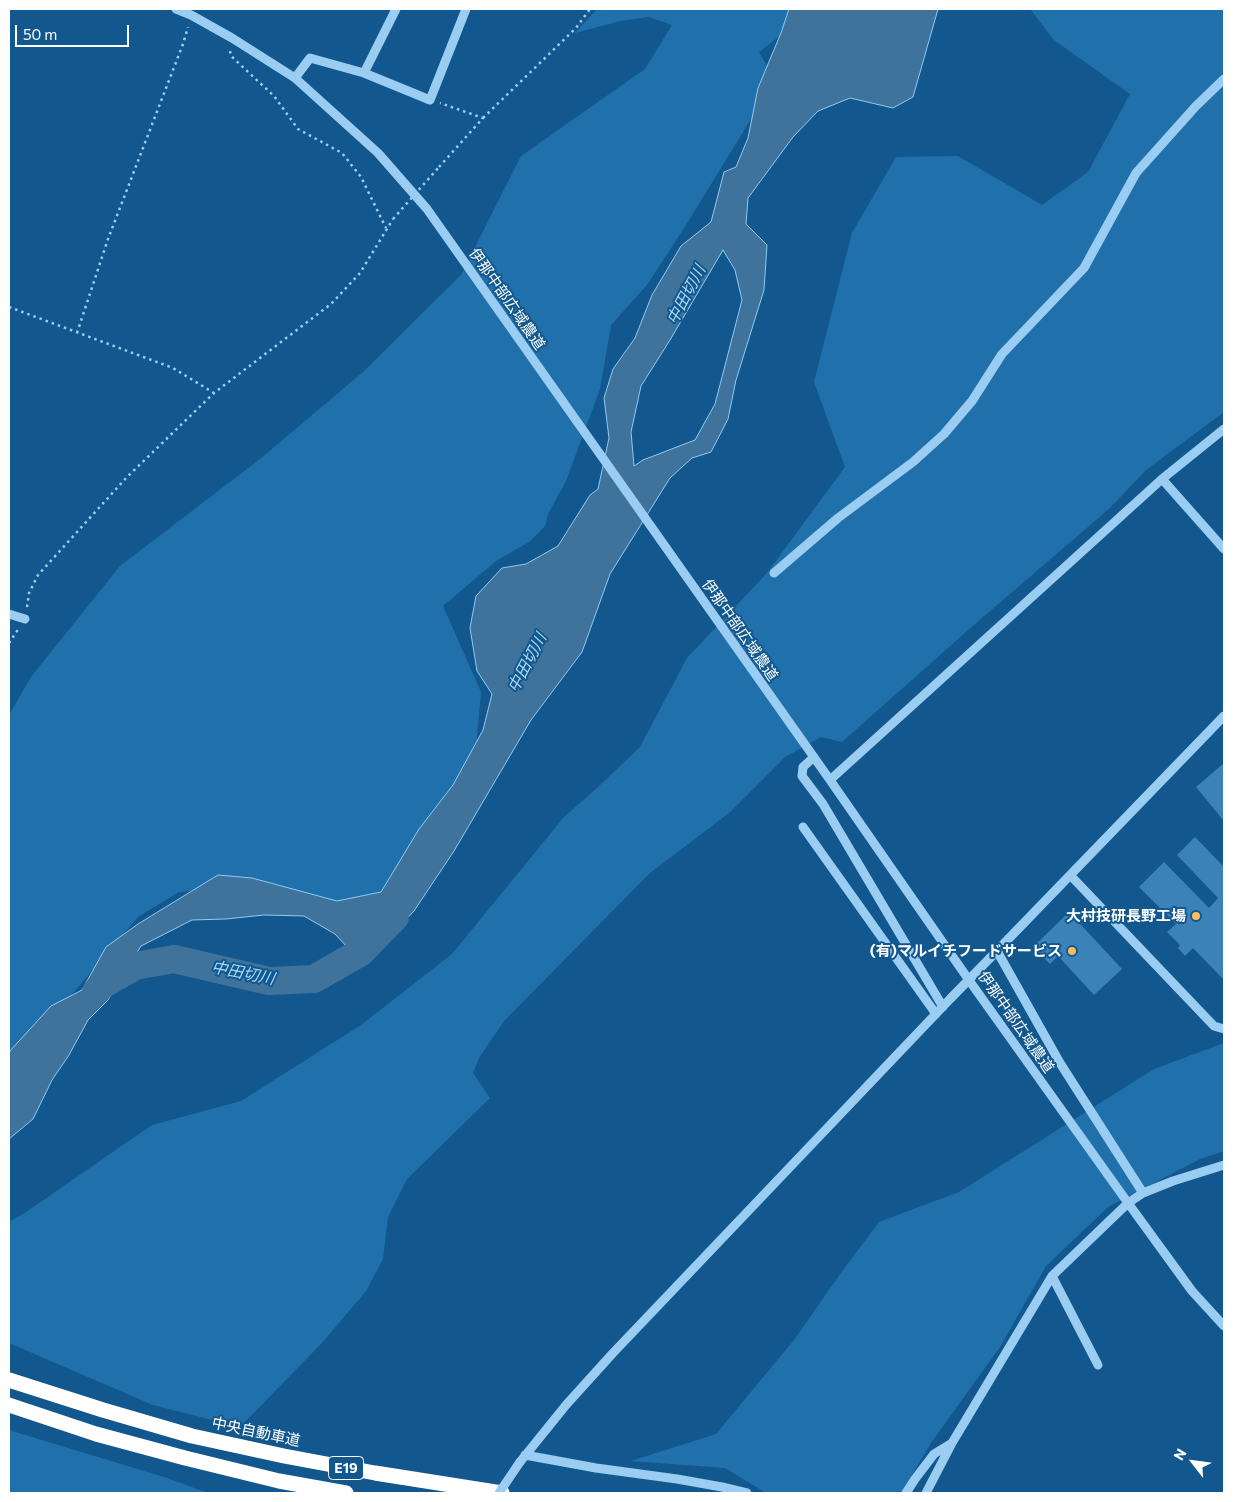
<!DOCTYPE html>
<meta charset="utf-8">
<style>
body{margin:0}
#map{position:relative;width:1233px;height:1502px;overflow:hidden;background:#12588e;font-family:Commissioner,sans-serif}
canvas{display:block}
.frame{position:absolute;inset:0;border:10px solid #fff;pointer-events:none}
.north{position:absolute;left:1168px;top:1437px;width:50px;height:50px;-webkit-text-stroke:4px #12588e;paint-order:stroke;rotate:300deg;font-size:14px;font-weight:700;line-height:20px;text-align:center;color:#fff}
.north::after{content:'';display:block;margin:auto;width:18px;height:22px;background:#fff;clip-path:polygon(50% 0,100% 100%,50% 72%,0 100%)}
.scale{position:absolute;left:15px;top:25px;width:114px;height:22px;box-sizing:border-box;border:2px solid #fff;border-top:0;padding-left:6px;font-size:15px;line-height:18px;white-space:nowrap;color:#fff;-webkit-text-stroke:4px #12588e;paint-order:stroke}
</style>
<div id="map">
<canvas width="1233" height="1502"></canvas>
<div class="frame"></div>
<div class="north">N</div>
<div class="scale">50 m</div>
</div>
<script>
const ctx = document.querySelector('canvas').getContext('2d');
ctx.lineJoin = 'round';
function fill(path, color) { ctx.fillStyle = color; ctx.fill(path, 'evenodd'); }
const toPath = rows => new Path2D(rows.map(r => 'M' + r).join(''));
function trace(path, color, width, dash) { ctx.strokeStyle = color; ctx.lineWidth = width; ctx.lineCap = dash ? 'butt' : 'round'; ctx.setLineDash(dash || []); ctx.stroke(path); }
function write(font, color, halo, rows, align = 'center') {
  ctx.font = font + ' Commissioner,"Noto Sans JP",sans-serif'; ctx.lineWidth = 4; ctx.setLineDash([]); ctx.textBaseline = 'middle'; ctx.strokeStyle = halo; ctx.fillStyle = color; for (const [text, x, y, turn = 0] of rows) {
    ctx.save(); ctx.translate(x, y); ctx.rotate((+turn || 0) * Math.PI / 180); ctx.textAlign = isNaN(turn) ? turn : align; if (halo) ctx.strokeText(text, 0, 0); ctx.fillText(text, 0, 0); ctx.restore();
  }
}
const green = toPath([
 [597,9,815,9,759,52,775,80,686,225,647,285,611,325,600,389,566,481,548,514,545,526,529,542,496,561,443,606,481,692,474,769,386,902,331,918,230,887,179,892,138,917,61,1007,9,1065,9,715,31,677,120,566,260,459,363,372,461,275,521,156,645,69,672,25,649,17,620,21,575,33],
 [1030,9,1224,9,1224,412,1146,470,1110,508,975,624,842,742,821,737,785,757,729,813,650,873,504,1021,479,1058,473,1073,490,1098,407,1179,388,1217,383,1259,366,1291,321,1344,240,1427,153,1405,9,1343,9,1222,26,1212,152,1125,241,1101,361,1025,452,954,564,817,597,788,640,747,687,658,767,573,845,467,814,382,852,233,896,157,958,156,1042,205,1088,172,1130,94,1054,40],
 [1224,1043,1224,1151,1200,1159,1108,1207,1046,1266,1000,1347,931,1443,901,1493,766,1493,725,1468,631,1461,716,1434,794,1340,843,1270,879,1222,959,1192,1154,1069],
 [9,1430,167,1478,208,1493,9,1493]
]);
const water = toPath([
 [789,9,938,9,913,97,893,108,850,98,818,111,793,137,748,198,746,224,767,245,764,290,736,380,728,419,711,452,692,458,670,478,610,574,582,652,531,720,454,851,414,911,388,939,348,948,335,934,304,916,264,915,226,919,192,920,141,946,108,1000,88,1020,69,1055,52,1080,33,1119,9,1139,9,1052,51,1006,82,990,106,947,138,924,218,875,252,878,337,901,381,892,419,829,453,785,483,730,492,694,477,671,470,628,476,596,502,568,526,564,558,546,590,495,598,489,609,438,604,398,613,369,635,338,652,295,681,246,711,222,724,172,736,167,748,138,758,88,781,33,789,9],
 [723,250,735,270,742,300,715,404,695,440,643,460,634,466,631,432,641,386,670,340,723,250]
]);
const river = toPath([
 [96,992,102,985,135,966,174,959,269,981,314,979,361,952,395,917]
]);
const building = toPath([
 [1224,763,1224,821,1196,787],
 [1195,837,1224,867,1223,979,1193,948,1185,956,1178,948,1180,945,1167,932,1176,924,1139,887,1164,862,1209,908,1218,898,1177,855],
 [1069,912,1122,969,1094,995,1058,956,1050,964,1033,947]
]);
const path = toPath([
 [230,51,231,56,274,96,298,129,342,153,361,177,386,228],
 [483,118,576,28,590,9],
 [439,167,483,118,440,103],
 [9,307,173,368,214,393],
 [77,333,108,239,183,44,188,27],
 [27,607,29,593,38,575,127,477,214,393,331,304,360,273,393,219],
 [9,643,19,628]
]);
const minor = toPath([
 [176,9,191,15,232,38,295,78,378,153,427,209,830,780,971,983,1128,1203,1192,1291,1224,1326],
 [364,73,396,9],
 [295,78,310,58,364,73,430,100,466,9],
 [1162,479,1224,429],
 [774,573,838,518,913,462,944,434,972,401,1002,354,1084,268,1136,173,1196,106,1224,79],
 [9,614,25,619],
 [814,757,803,767,802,776,823,804,943,1007],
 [830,780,1162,479,1224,549],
 [803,827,936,1014],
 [1071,876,1214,1026,1224,1029],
 [997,951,1060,1063,1143,1193],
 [990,958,1224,716],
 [1052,1276,1098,1365],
 [525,1455,596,1468,677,1479,722,1487,747,1493],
 [520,1462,566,1405,613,1353,951,998],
 [906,1493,915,1479,934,1454,952,1443],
 [926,1493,952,1443,1052,1276,1128,1203,1143,1193,1173,1181,1224,1165]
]);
const highway = toPath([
 [9,1380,103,1410,192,1436,284,1456,375,1473,502,1493],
 [9,1405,96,1434,185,1458,279,1481,346,1493]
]);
const pathBridge = toPath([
 [393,219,439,167]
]);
const minorBridge = toPath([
 [951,998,990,958],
 [499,1493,520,1462]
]);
const markers = [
 [1196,916,5,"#ffbb5c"],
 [1072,951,5,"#ffbb5c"]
];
const shields = [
 [346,1468,35]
];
const shieldNames = [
 ["E19",346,1468]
];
const streetNames = [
 ["伊那中部広域農道",507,299,55],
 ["伊那中部広域農道",740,630,55],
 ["伊那中部広域農道",1016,1022,55],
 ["中央自動車道",256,1432,12]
];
const poiNames = [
 ["大村技研長野工場",1186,916],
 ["(有)マルイチフードサービス",1062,951]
];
const waterNames = [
 ["中田切川",686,295,-62],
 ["中田切川",527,663,-62],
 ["中田切川",243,973,11]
];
fill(green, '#2071ab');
fill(water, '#40739b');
trace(water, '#8dcbf5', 1);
trace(river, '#40739b', 28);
fill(building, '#3a82b8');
trace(path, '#9bcdf2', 2.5, [2.5, 4]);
trace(minor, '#9bcdf2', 9);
trace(highway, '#fff', 15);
trace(pathBridge, '#9bcdf2', 2.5, [2.5, 4]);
trace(minorBridge, '#9bcdf2', 9);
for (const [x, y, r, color] of markers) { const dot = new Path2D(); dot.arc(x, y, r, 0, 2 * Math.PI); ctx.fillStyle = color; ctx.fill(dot); trace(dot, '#12588e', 2); }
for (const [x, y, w] of shields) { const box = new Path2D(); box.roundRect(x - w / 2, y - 11.5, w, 23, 4); ctx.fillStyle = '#12588e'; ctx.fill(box); trace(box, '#fff', 1); }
write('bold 14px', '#fff', null, shieldNames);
write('15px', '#fff', '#12588e', streetNames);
write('bold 15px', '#fff', '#12588e', poiNames, 'right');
write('italic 16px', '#a7d7f9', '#12588e', waterNames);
</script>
